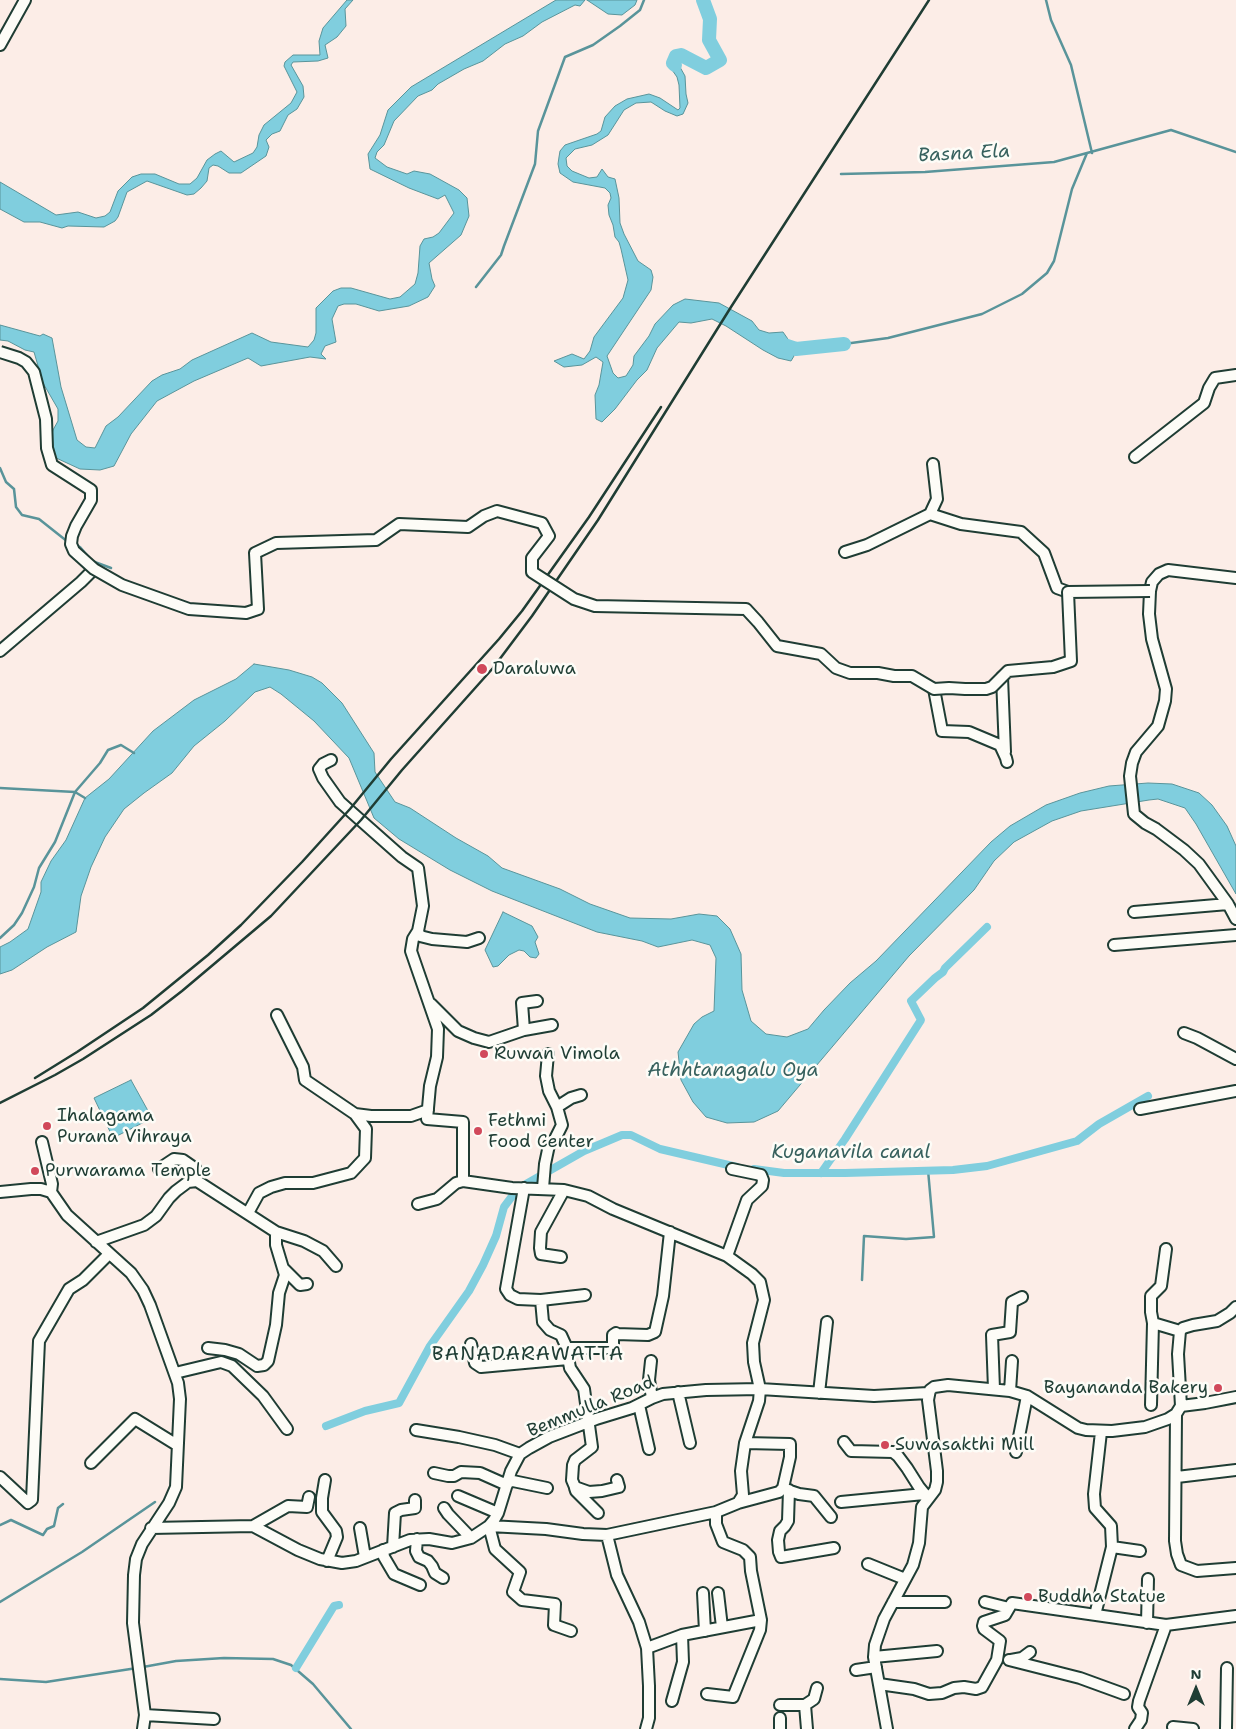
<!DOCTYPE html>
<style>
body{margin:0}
#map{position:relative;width:1236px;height:1729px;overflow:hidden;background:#fcede7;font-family:"Shantell Sans",sans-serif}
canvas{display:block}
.north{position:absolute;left:1171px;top:1664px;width:50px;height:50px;-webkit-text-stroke:4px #fdfcf7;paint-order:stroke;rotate:0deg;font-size:14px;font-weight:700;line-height:20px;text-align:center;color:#1f3d34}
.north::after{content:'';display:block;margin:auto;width:18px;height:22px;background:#1f3d34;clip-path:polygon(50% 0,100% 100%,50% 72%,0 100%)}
</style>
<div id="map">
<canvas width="1236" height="1729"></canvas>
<div class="north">N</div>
</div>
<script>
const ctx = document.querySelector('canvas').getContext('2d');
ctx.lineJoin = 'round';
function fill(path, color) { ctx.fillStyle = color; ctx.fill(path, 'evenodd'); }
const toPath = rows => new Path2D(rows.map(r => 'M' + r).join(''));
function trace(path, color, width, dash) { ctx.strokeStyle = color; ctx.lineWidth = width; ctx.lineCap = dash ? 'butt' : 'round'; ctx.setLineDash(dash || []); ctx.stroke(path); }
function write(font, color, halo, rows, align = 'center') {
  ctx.font = font + ' "Shantell Sans",sans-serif'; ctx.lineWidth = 5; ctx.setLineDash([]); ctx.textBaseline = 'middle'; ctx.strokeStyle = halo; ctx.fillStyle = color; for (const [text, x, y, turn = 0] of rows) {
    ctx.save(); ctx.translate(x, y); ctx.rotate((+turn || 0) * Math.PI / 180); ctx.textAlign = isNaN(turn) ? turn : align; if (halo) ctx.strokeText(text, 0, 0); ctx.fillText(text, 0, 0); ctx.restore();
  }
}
const water = toPath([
 [347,0,353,0,345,9,346,26,337,37,325,45,328,58,318,61,293,62,291,65,303,86,304,97,297,109,288,115,280,131,272,134,266,140,269,147,266,156,241,173,229,173,218,166,213,165,209,168,207,181,201,188,194,194,187,195,147,181,127,192,118,217,115,221,104,227,68,226,62,228,40,222,24,222,0,209,0,182,56,215,78,212,96,218,105,216,110,212,118,191,132,177,141,174,155,174,179,184,190,184,197,178,207,160,215,154,221,151,234,162,253,153,257,147,259,135,264,125,291,103,297,92,284,66,285,62,293,55,320,55,319,41,323,28,347,0],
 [556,0,585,0,580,6,575,5,542,22,523,36,505,44,483,61,464,69,438,84,432,90,418,96,394,121,384,145,377,152,375,158,387,167,407,174,414,171,430,174,459,190,467,198,469,216,461,235,429,263,432,279,435,286,428,297,409,306,379,311,356,304,344,304,338,306,332,319,336,342,325,346,321,354,326,359,310,357,261,366,248,358,194,381,157,401,131,434,114,466,100,470,80,469,54,457,50,443,53,430,58,421,58,409,43,383,34,352,25,350,8,341,0,340,0,325,40,336,43,334,52,338,61,387,77,440,86,447,95,448,106,426,118,417,152,381,162,375,180,369,192,360,252,333,271,342,308,347,314,340,316,333,316,308,333,291,341,288,351,288,390,299,400,297,415,284,418,273,420,246,424,239,433,237,439,233,454,213,445,195,438,199,409,188,370,169,368,154,380,135,388,110,411,87,556,0],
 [587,0,637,0,635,5,622,15,608,14,587,0],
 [678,52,682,54,683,57,679,56,676,60,685,76,686,94,688,103,683,114,677,116,665,111,651,102,636,103,624,110,608,135,592,145,575,149,566,158,567,166,572,171,589,178,597,177,602,169,608,177,615,179,619,198,620,223,624,234,638,261,651,270,653,277,651,290,607,356,613,373,618,378,626,376,633,365,634,356,649,336,655,324,673,305,685,299,719,303,752,321,759,330,769,333,783,332,790,342,794,356,791,361,778,358,763,350,726,326,712,319,691,323,679,322,657,348,647,370,637,380,615,409,602,422,596,419,595,395,599,385,603,362,596,357,582,365,564,367,554,361,572,354,584,359,590,351,594,337,623,298,628,280,621,249,619,242,615,237,613,225,609,215,608,205,611,198,610,193,605,188,573,182,560,173,558,164,559,157,560,151,565,145,597,134,601,131,605,117,615,106,627,99,649,94,660,98,678,110,680,108,679,85,677,77,670,67,670,55,678,52],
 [254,664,289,670,312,677,322,683,342,703,374,753,375,772,395,802,410,808,456,838,488,856,502,868,560,889,590,904,630,918,671,919,699,914,717,916,730,929,741,954,742,990,751,1021,766,1034,787,1037,808,1029,824,1010,850,983,876,961,991,842,1010,826,1046,805,1080,793,1109,786,1148,783,1172,784,1199,793,1212,805,1227,826,1236,846,1236,894,1196,824,1185,808,1158,799,1149,800,1081,811,1052,821,1014,842,994,861,974,890,909,956,778,1111,754,1122,727,1123,706,1117,693,1102,681,1080,678,1052,694,1024,702,1017,714,1011,716,958,710,945,692,940,658,947,642,941,597,932,492,891,450,870,399,839,374,818,349,758,314,721,281,694,270,687,255,692,225,721,194,746,172,773,144,793,124,809,105,837,91,867,81,896,76,932,47,947,12,970,0,974,0,947,10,942,28,929,41,892,41,882,51,861,66,840,85,798,109,779,153,731,194,700,236,679,254,664],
 [503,912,532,926,538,937,535,942,539,954,536,958,530,957,524,951,519,950,509,955,498,966,493,967,485,950,503,912],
 [131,1080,152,1118,113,1138,94,1098,131,1080]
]);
const stream = toPath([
 [1046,0,1051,20,1071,65,1092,153],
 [841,174,925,172,1054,162,1087,153],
 [476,287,501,255,504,246,535,164,538,131,565,57,593,45,620,26,640,10,644,0],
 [844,344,888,338,982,314,1022,294,1047,273,1054,261,1072,189,1087,153,1171,130,1236,152],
 [0,468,6,482,14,489,16,507,22,515,39,519,68,542],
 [76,545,80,547,92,561,111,568],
 [0,788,75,792,85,798],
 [0,938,14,925,22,913,34,887,39,868,55,842,75,792,100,763,108,750,121,745,134,753],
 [862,1280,864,1236,906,1239,934,1237,928,1170],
 [0,1525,11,1520,43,1535,47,1529,54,1526,58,1508,63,1504],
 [0,1602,82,1552,155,1502],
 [143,1667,176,1661,224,1658,273,1659,291,1665,313,1684,351,1729],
 [0,1679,46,1682,137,1668]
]);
const canal = toPath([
 [754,1169,784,1173,845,1173,953,1170,987,1166,1077,1141,1099,1124,1148,1096],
 [821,1173,845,1139,921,1020,911,1001,935,978,943,972,945,968,987,927],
 [326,1426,365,1411,399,1403,430,1346,469,1291,483,1265,496,1236,504,1207,513,1195,526,1184,584,1151,622,1135,631,1135,660,1149,737,1167],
 [296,1668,334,1606,339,1605]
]);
const river = toPath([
 [675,65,673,63,676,56,681,55,706,68,720,60,709,40,710,19,703,0],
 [775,342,796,349,844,344]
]);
const minor = toPath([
 [0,45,25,0],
 [1135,457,1204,403,1209,388,1215,378,1236,375],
 [930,514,961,524,1021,532,1044,553,1057,588,1068,592],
 [845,552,867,545,930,514,937,499,933,464],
 [1236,578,1168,570,1159,574,1152,582,1150,591,1149,614,1152,639,1166,689,1165,701,1158,726,1136,752,1132,763,1130,776,1134,814,1145,823,1156,829,1184,850,1199,864,1228,904,1236,919],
 [0,651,81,582,94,569],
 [1002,677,1005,752],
 [934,689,942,731,969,732,1000,745,1006,758,1007,762],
 [331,760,323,764,319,769,323,778,340,802,402,857,418,868,423,906,418,931,413,939,411,951,438,1029,437,1057,430,1086,427,1119,463,1122,463,1181],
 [1134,912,1228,904],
 [418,931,420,936,432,939,467,942,479,938],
 [1114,945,1236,935],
 [431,1004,458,1031,474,1038,489,1042,524,1030,522,1003,537,1001],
 [524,1030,552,1025],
 [1184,1033,1197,1038,1236,1059],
 [557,1107,571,1098,581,1095],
 [1140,1109,1236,1091],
 [355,1114,371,1116,411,1116,428,1110],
 [42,1142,52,1184,51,1192],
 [159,1169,174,1159,183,1160,196,1169,197,1181],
 [524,1188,506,1289,510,1295,518,1299,541,1300,543,1322,550,1330,561,1335,566,1346,570,1368,584,1389,592,1447,575,1460,573,1465,572,1480,575,1487,589,1492,602,1491,619,1487,617,1480],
 [543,1188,545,1164,549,1145,555,1139,562,1125,557,1107,549,1091,546,1076,548,1054],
 [0,1192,31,1189,41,1189,51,1192,67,1215,131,1273,143,1290,150,1305,178,1383,180,1399,176,1487,169,1503,142,1544,136,1559,134,1575,133,1623,145,1715,143,1729],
 [418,1204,437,1199,456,1183,463,1181,512,1188,564,1190,588,1196,613,1209,727,1256,752,1274,760,1282,764,1300,753,1343,754,1362,760,1389,759,1401,745,1443,741,1471,743,1495,738,1503,716,1512],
 [248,1213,259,1193,271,1187,285,1183,313,1183,351,1173,365,1158,366,1129,355,1114,305,1080,303,1067,277,1015],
 [276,1232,304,1241,323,1251,336,1266],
 [96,1242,144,1225,156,1216,169,1198,176,1191,188,1182,197,1181,276,1232,276,1245,285,1275,279,1293,276,1325,268,1361,264,1365,257,1366,239,1354,225,1350,208,1348],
 [1166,1249,1161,1286,1151,1296,1151,1312,1153,1323,1180,1331],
 [727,1256,747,1200,762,1186,763,1180,761,1175,732,1169],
 [561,1257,541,1254,540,1248,541,1232,564,1190],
 [283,1268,300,1285,307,1284],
 [541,1300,585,1295],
 [616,1334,648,1335,655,1332,663,1296,670,1232],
 [471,1344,475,1363,481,1367,568,1359],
 [566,1348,613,1348,613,1335,616,1333],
 [651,1361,649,1380,652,1398],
 [175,1373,221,1362,232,1366,263,1396,287,1429],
 [994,1389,992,1335,1010,1332,1012,1302,1022,1297],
 [1010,1391,1012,1361],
 [678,1392,690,1443],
 [819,1393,827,1322],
 [639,1405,649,1449],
 [1151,1405,1153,1323],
 [1181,1406,1205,1403,1236,1397],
 [1176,1414,1175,1541,1177,1554,1181,1565,1197,1571,1236,1568],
 [416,1430,459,1437,495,1445,520,1454],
 [844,1442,851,1451,893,1452,898,1456,907,1468,919,1487,928,1498],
 [1016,1452,1027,1396],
 [91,1463,135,1419,177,1445],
 [434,1473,448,1476,454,1476,461,1472,480,1473,507,1485],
 [0,1477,28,1503,32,1500,39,1341,69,1289,83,1280,109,1254],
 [1177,1477,1236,1470],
 [325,1480,322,1498,322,1512,336,1531,337,1537,327,1561],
 [508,1480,547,1488],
 [575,1488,576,1491,598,1513],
 [784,1489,799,1494,814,1496,831,1517],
 [789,1490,788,1521,785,1526,780,1531,778,1540,779,1552,781,1557,834,1548],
 [458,1496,498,1513],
 [841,1502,924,1494],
 [738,1503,779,1492,783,1488,790,1457,790,1444,745,1443],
 [444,1508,448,1514,471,1538],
 [253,1526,288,1506,307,1507,309,1497],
 [151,1528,253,1526,298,1550,320,1559,342,1563,356,1561,410,1540,429,1539,452,1543,471,1538,489,1526,494,1520,498,1513,511,1471,520,1454,529,1448,549,1437,596,1419,632,1408,652,1398,663,1394,706,1390,760,1389,874,1396,928,1393],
 [360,1528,365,1557],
 [417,1539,416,1551,419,1557,428,1561,432,1566,435,1573,443,1578],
 [393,1547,395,1513,401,1510,415,1508,415,1500],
 [1112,1547,1140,1551],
 [383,1550,384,1557,394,1574,420,1585],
 [868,1564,905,1579],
 [703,1593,705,1631],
 [718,1593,722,1627],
 [893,1602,945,1602],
 [985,1602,1009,1608],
 [1095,1615,1112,1547,1111,1526,1095,1508,1094,1494,1101,1432],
 [1147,1623,1148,1579],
 [1166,1625,1236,1616],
 [571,1631,554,1625,555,1604,522,1600,513,1592,520,1572,495,1549,489,1526,546,1529,583,1534,607,1535,617,1575,639,1622,647,1648,682,1635,761,1620,751,1571,750,1557,743,1550,723,1542,716,1524,716,1512,607,1535],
 [874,1657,937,1651],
 [1009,1660,1080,1678,1124,1694],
 [1011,1660,1022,1658,1030,1652],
 [856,1670,876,1667],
 [879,1684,914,1689,929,1694,942,1693,954,1688,964,1687,976,1689,982,1687,997,1660,1000,1641,984,1629,983,1626,984,1622,1005,1615,1012,1603,1166,1625,1139,1701,1138,1707,1142,1713,1141,1720,1135,1729],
 [707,1694,733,1697,760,1630,761,1620],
 [672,1701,683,1662,682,1635],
 [780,1705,805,1705,807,1729],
 [805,1705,814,1699,817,1688],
 [145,1715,214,1719],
 [1173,1727,1193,1729],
 [646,1729,649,1718,649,1686,647,1648],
 [780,1729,780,1718],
 [887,1729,874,1657,875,1645,884,1619,913,1565,919,1543,922,1507,935,1490,937,1482,937,1471,928,1400,930,1390,934,1387,948,1385,1010,1391,1027,1396,1078,1428,1086,1430,1112,1431,1145,1427,1168,1419,1176,1414,1181,1406,1178,1354,1180,1331,1183,1328,1193,1325,1217,1321,1230,1313,1236,1307],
 [1226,1729,1227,1668]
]);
const rail = toPath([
 [35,1078,77,1052,143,1008,208,955,241,925,302,862,350,809,391,759,499,639,522,611,589,517,661,407],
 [0,1103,55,1075,83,1059,151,1015,182,991,271,916,361,820,402,770,493,668,532,616,598,520,731,307,929,0]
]);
const minorBridge = toPath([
 [0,352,19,358,26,362,34,372,46,419,47,448,52,465,91,490,91,500,76,526,72,536,71,544,74,551,94,569,122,585,189,609,246,613,258,609,255,553,276,543,376,540,399,524,468,527,484,516,497,511,542,523,549,536,532,558,532,572,574,599,595,606,746,609,758,622,777,646,821,654,836,668,850,673,878,673,894,676,912,676,934,689,949,688,965,689,986,689,992,687,1008,671,1053,667,1071,661,1068,592,1150,591]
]);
const markers = [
 [482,669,6,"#d1495b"],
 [484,1054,5,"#d1495b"],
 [47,1126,5,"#d1495b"],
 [478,1131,5,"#d1495b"],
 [35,1171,5,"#d1495b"],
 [1218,1388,5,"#d1495b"],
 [885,1445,5,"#d1495b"],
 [1028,1597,5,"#d1495b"]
];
const poiNames = [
 ["Daraluwa",493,669],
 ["Ruwan Vimola",494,1054],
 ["Ihalagama",57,1116],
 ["Purana Vihraya",57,1137],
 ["Fethmi",488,1121],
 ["Food Center",488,1142],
 ["Purwarama Temple",45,1171],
 ["Bayananda Bakery",1208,1388,"right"],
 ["Suwasakthi Mill",895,1445],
 ["Buddha Statue",1038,1597]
];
const streetNames = [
 ["Bemmulla Road",591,1407,-22]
];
const waterNames = [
 ["Basna Ela",964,154,-3],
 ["Athhtanagalu Oya",733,1071],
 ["Kuganavila canal",851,1153]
];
const quarterNames = [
 ["BANADARAWATTA",528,1355]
];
fill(water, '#80cede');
trace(water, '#59949a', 1);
trace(stream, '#59949a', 2.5);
trace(canal, '#80cede', 8);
trace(river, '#80cede', 14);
trace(minor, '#1f3d34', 14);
trace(minor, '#fdfcf7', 10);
trace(rail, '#1f3d34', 2.5);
trace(minorBridge, '#1f3d34', 14, []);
trace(minorBridge, '#fdfcf7', 10);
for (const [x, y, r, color] of markers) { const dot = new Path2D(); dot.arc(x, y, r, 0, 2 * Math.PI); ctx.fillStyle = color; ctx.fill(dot); trace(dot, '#fdfcf7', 2); }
write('18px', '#1f3d34', '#fdfcf7', poiNames, 'left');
write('18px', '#1f3d34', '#fdfcf7', streetNames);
write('italic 19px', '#37615e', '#fdfcf7', waterNames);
ctx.letterSpacing = '1px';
write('20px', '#1f3d34', '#fdfcf7', quarterNames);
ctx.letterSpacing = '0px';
</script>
